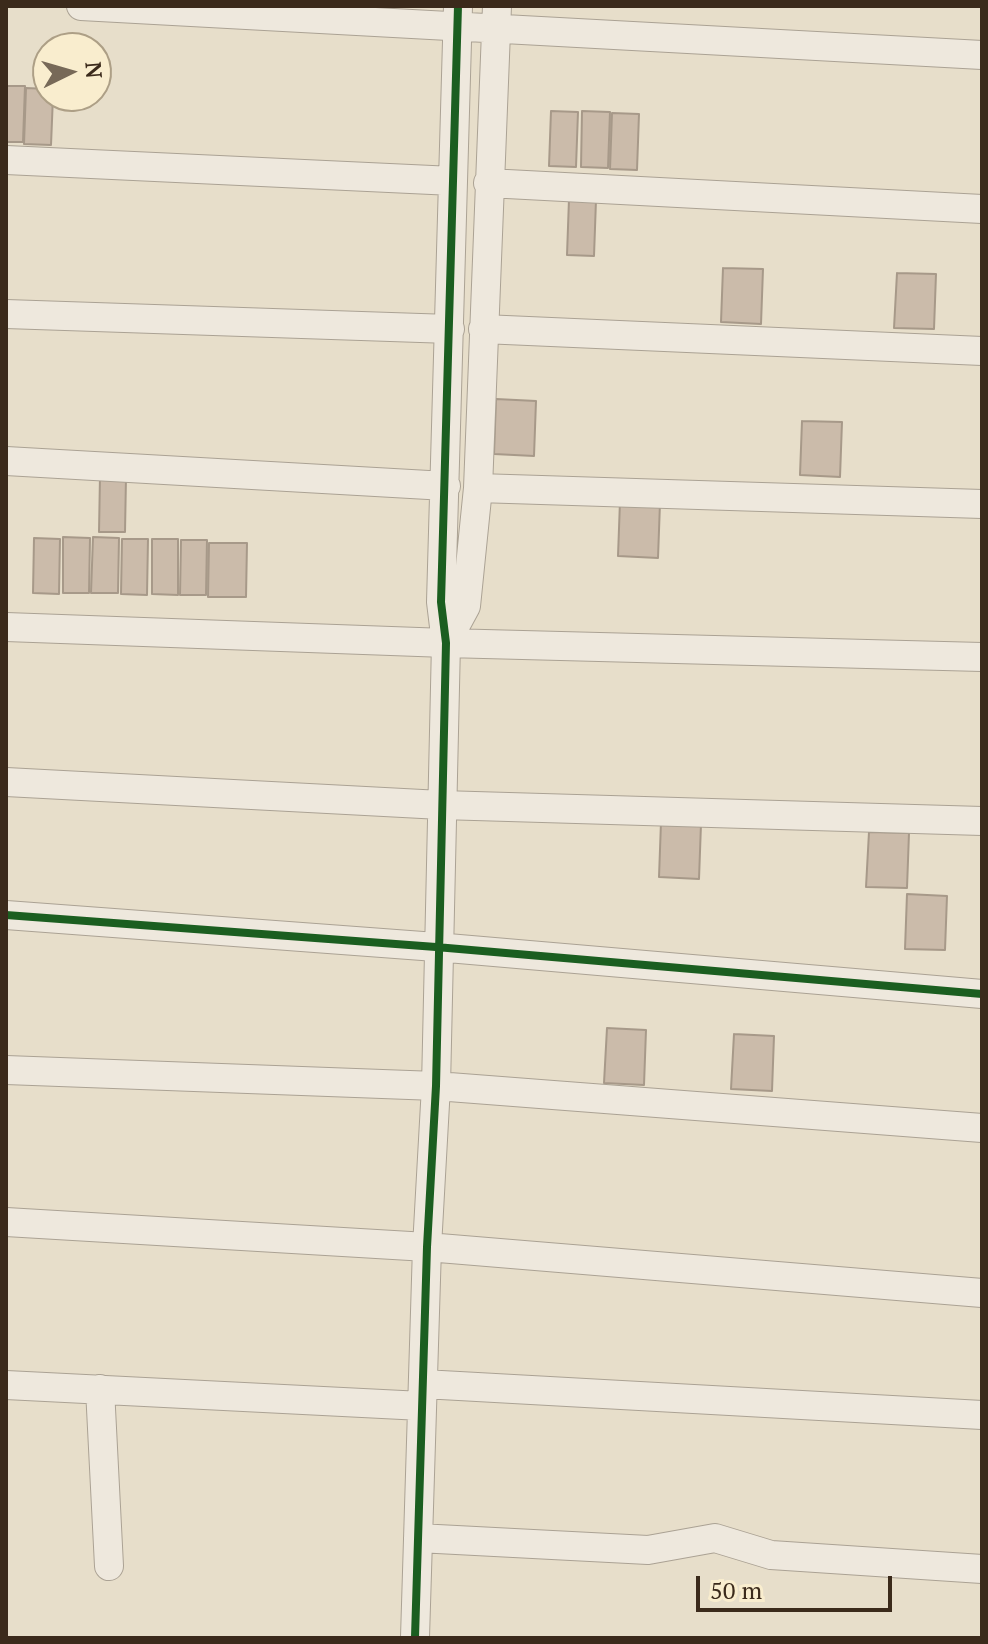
<!DOCTYPE html>
<style>
body{margin:0}
#map{position:relative;width:988px;height:1644px;overflow:hidden;background:#e7deca;font-family:"PT Serif",serif}
canvas{display:block}
.frame{position:absolute;inset:0;border:8px solid #3b2a1b;pointer-events:none}
.north{position:absolute;left:32px;top:32px;width:80px;height:80px;box-sizing:border-box;background:#f9edce;border:2px solid #ad9f86;border-radius:50%;rotate:85deg;font-size:22px;font-weight:700;line-height:32px;text-align:center;color:#3b2a1b}
.north::after{content:'';display:block;margin:auto;width:28px;height:36px;background:#776958;clip-path:polygon(50% 0,100% 100%,50% 72%,0 100%)}
.scale{position:absolute;left:696px;top:1576px;width:196px;height:36px;box-sizing:border-box;border:4px solid #3b2a1b;border-top:0;padding-left:10px;font-size:24px;line-height:28px;white-space:nowrap;color:#3b2a1b;-webkit-text-stroke:6px #f9edce;paint-order:stroke}
</style>
<div id="map">
<canvas width="988" height="1644"></canvas>
<div class="frame"></div>
<div class="north">N</div>
<div class="scale">50 m</div>
</div>
<script>
const ctx = document.querySelector('canvas').getContext('2d');
ctx.lineJoin = 'round';
function fill(path, color) { ctx.fillStyle = color; ctx.fill(path, 'evenodd'); }
const toPath = rows => new Path2D(rows.map(r => 'M' + r).join(''));
function trace(path, color, width, dash) { ctx.strokeStyle = color; ctx.lineWidth = width; ctx.lineCap = dash ? 'butt' : 'round'; ctx.setLineDash(dash || []); ctx.stroke(path); }
const building = toPath([
 [6,86,25,86,23,142,6,142,6,86],
 [26,88,48,89,48,96,53,96,51,145,24,144,26,88],
 [551,111,578,112,576,167,549,166,551,111],
 [582,111,610,112,608,168,581,167,582,111],
 [612,113,639,114,637,170,610,169,612,113],
 [569,199,596,200,594,256,567,255,569,199],
 [723,268,763,269,761,324,721,322,723,268],
 [897,273,936,274,934,329,894,328,897,273],
 [496,399,536,401,534,456,494,454,496,399],
 [802,421,842,422,840,477,800,475,802,421],
 [100,476,126,477,125,532,99,532,100,476],
 [620,501,660,503,658,558,618,556,620,501],
 [63,537,90,538,89,593,63,593,63,537],
 [93,537,119,538,118,593,91,593,93,537],
 [34,538,60,539,59,594,33,593,34,538],
 [122,539,148,539,147,595,121,594,122,539],
 [152,539,178,539,178,595,152,594,152,539],
 [181,540,207,540,206,595,180,595,181,540],
 [209,543,247,543,246,597,208,597,209,543],
 [661,822,701,824,699,879,659,877,661,822],
 [869,832,909,833,907,888,866,887,869,832],
 [907,894,947,896,945,950,905,949,907,894],
 [607,1028,646,1030,644,1085,604,1083,607,1028],
 [734,1034,774,1036,772,1091,731,1089,734,1034]
]);
const minor = toPath([
 [81,6,982,55],
 [6,160,453,181],
 [488,183,982,209],
 [6,314,450,329],
 [483,329,982,351],
 [6,461,446,486],
 [478,488,982,504],
 [6,627,446,643,982,657],
 [446,643,466,606,478,488,497,6],
 [6,782,441,805,982,821],
 [6,915,436,947,982,994],
 [6,1070,436,1086,982,1128],
 [6,1222,427,1247,982,1293],
 [423,1384,982,1415],
 [6,1385,422,1406],
 [100,1389,109,1566],
 [418,1538,648,1550,715,1538,771,1555,982,1569],
 [415,1637,427,1247,436,1086,446,643,441,602,458,6]
]);
const cycleway = toPath([
 [6,915,436,947,982,994],
 [415,1637,427,1247,436,1086,446,643,441,602,458,6]
]);
fill(building, '#cbbbaa');
trace(building, '#a79989', 2);
trace(minor, '#aba294', 30);
trace(minor, '#eee8dd', 28);
trace(cycleway, '#1b5e20', 8);
</script>
